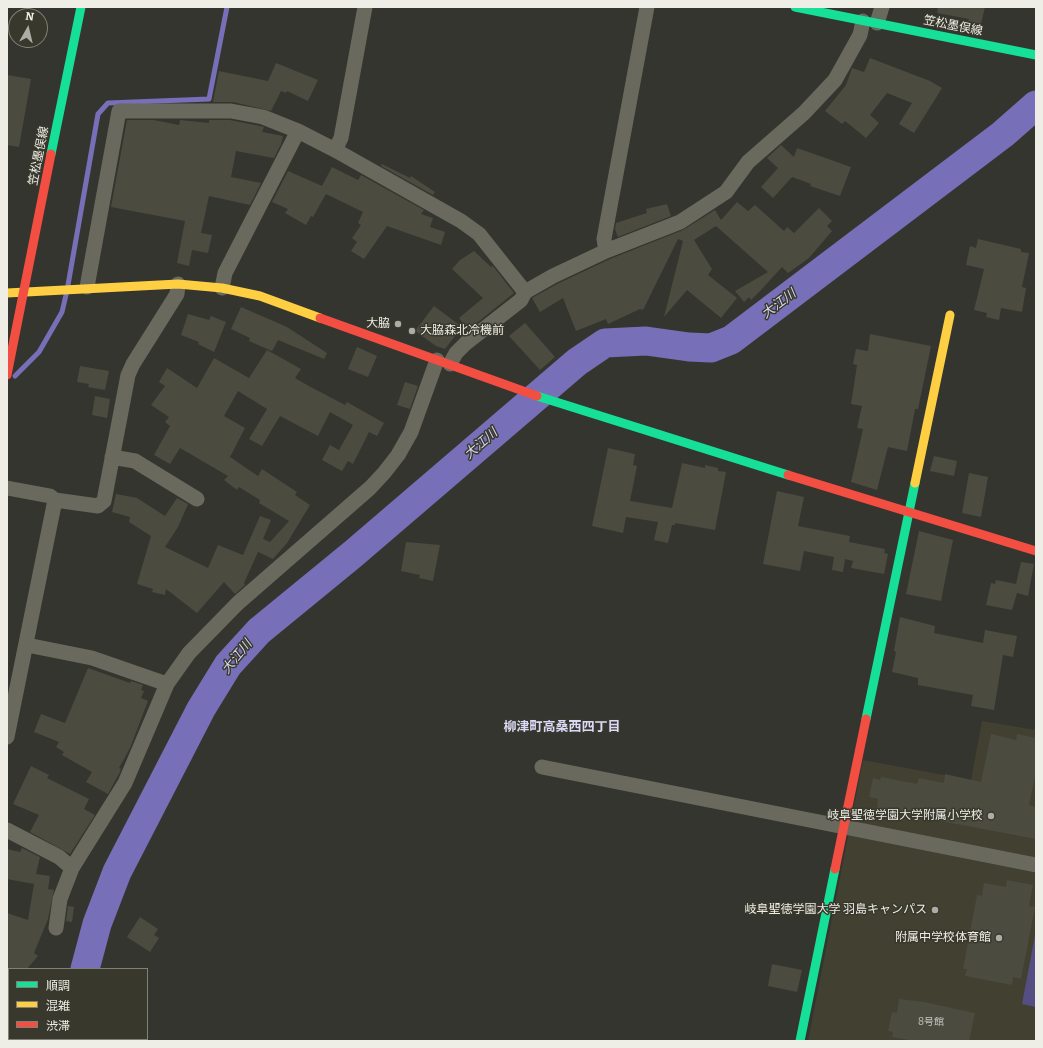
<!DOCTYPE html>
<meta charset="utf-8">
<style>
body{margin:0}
#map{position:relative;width:1043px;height:1048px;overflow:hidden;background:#353530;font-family:Bitter,"Noto Sans JP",serif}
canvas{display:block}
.frame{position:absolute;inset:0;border:8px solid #eeeee7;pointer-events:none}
.legend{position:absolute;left:8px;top:968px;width:140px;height:72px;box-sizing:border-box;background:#38382d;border:1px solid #818177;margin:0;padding:5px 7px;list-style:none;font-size:12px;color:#eeeee7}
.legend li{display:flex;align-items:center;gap:8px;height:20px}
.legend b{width:20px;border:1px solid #818177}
.north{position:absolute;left:8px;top:8px;width:40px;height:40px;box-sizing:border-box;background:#38382d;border:1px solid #818177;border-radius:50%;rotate:8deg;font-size:11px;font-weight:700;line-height:16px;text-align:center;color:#eeeee7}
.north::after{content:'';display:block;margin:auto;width:14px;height:18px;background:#adada7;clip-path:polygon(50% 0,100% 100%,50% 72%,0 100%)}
</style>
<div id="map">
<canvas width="1043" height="1048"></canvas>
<div class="frame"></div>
<ul class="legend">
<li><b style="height:5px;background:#16e098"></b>順調</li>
<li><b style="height:5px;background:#ffcf43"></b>混雑</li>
<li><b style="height:5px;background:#f24e42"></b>渋滞</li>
</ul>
<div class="north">N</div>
</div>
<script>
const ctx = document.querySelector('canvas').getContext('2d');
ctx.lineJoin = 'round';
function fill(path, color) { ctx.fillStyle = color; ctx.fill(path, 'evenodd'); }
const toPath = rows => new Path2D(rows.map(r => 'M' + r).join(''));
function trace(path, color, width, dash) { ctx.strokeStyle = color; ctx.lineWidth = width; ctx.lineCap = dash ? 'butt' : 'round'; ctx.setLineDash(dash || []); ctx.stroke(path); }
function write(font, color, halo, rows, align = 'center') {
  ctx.font = font + ' Bitter,"Noto Sans JP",serif'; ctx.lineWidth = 3; ctx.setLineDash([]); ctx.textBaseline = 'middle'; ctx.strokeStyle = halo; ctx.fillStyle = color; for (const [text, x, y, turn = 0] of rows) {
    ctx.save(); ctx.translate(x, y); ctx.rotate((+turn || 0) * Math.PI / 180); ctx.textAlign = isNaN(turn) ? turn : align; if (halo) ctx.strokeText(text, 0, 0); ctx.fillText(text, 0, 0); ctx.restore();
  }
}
const built = toPath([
 [982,721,1036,730,1036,1041,808,1041,863,760,971,780]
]);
const green = toPath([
 [1036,930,1036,1007,1022,1004]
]);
const stream = toPath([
 [68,285,98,114,108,103,209,99,227,7],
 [15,376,39,352,62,312,66,295]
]);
const river = toPath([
 [85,969,97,924,117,872,150,808,201,709,228,665,259,631,353,554,577,362,605,343,646,341,689,347,711,348,731,340,1003,134,1036,105],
 [73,1041,73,1039]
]);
const building = toPath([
 [938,7,985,7,981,24,968,21,969,19,937,13],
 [870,58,930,81,942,88,914,133,899,124,912,103,887,93,870,115,879,123,866,138,845,121,842,124,825,111,846,85,852,68,864,72],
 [276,63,318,80,308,101,287,91,286,93,281,91,271,111,233,102,213,102,219,71,268,81],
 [7,75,31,79,19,147,7,145],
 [127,120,154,120,179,125,180,120,209,123,209,120,230,120,260,126,264,127,262,132,283,136,281,144,274,158,236,151,231,177,261,183,250,205,209,196,201,233,212,235,208,253,192,250,189,266,177,263,185,221,111,207],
 [781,145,794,157,797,148,851,167,840,196,810,186,811,184,792,177,773,198,761,187,778,168,767,158],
 [382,164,410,178,411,176,435,192,433,195,381,166],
 [332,167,358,180,361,175,424,210,421,214,433,218,430,227,445,232,441,245,387,226,364,259,351,251,357,242,352,238,361,225,358,223,363,212,326,194,313,217,311,216,306,225,285,213,288,209,272,202,288,171,322,186],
 [737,202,748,211,755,205,784,231,787,227,794,233,819,208,832,221,827,226,832,231,809,258,788,273,782,267,761,290,751,300,749,297,744,302,735,291,768,272,716,226,694,240,712,269,708,275,737,298,721,318,687,290,664,317,683,241,678,239,643,310,640,309,608,324,606,319,576,331,563,298,540,312,532,298,557,284,610,259,683,230,715,210,721,220],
 [667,204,671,216,618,237,615,229,616,223,647,213,646,209],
 [978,239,1021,249,1021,252,1029,253,1022,287,1026,288,1022,312,1001,308,999,320,986,317,987,313,974,310,984,269,966,265,970,246,976,248],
 [474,251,491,267,493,266,514,293,468,330,459,318,483,298,452,269,460,260],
 [434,306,462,327,445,349,436,346,415,331],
 [241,307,287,327,327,353,324,359,278,340,272,351,249,341,250,338,231,329],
 [188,314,209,320,211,316,226,322,214,352,198,344,199,342,181,335],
 [525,323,555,357,540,370,509,336],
 [870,334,931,346,918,409,915,409,907,451,888,447,877,490,851,482,863,429,857,428,862,406,851,404,857,365,853,364,856,349,868,351],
 [357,347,377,356,368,377,348,369],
 [267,350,301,369,295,378,307,385,345,405,347,402,384,423,377,436,369,432,353,464,348,461,342,471,322,460,330,445,339,450,353,425,330,412,318,436,280,416,262,446,249,439,267,409,238,391,224,416,245,428,230,457,258,476,262,469,297,492,295,495,310,505,287,543,273,559,258,552,244,583,245,585,235,594,224,582,197,613,166,589,165,595,152,592,153,589,137,584,151,536,129,522,130,517,112,512,116,494,137,498,165,516,177,498,188,504,178,527,165,547,208,568,218,545,243,555,260,516,271,520,263,539,270,542,289,521,259,503,260,500,239,487,237,490,224,480,228,476,180,448,170,464,154,455,170,426,165,422,169,417,151,405,165,386,159,382,167,368,197,388,214,358,249,378],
 [80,366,109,371,105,390,88,387,89,384,77,382],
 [405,382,418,386,410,409,397,405],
 [95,396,110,399,107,418,92,415],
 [608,448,635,454,633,465,637,466,630,501,672,508,682,463,705,468,705,465,718,468,718,471,726,472,715,530,675,523,675,525,672,525,668,543,654,540,658,522,626,517,623,533,592,526],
 [934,456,957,461,954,476,930,471],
 [969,473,988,477,981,517,962,513],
 [777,491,804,497,798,526,850,536,849,542,885,549,884,553,888,554,884,574,851,568,853,561,845,559,843,572,832,570,834,557,804,551,800,571,763,564],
 [919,531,953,540,941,601,906,594],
 [406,542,440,545,433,581,419,578,420,575,401,571],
 [1021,562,1034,564,1028,596,1017,593,1012,610,986,605,991,583,995,584,996,580,1016,584],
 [900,617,935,626,934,633,983,643,985,630,1017,636,1013,657,1003,655,994,710,971,706,973,695,918,685,918,678,892,672,896,652,894,651],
 [88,668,130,683,131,681,143,685,141,690,144,691,141,698,148,701,130,748,119,768,121,769,120,772,108,794,86,782,92,772,62,755,64,752,56,747,59,742,34,732,41,714,65,723],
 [991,734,1016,740,1017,734,1036,738,1036,773,1029,805,1036,807,1036,839,877,809,878,799,869,797,873,778,880,780,881,777,917,784,919,778,944,783,945,774,981,782],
 [31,766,49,775,47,778,89,799,84,809,95,815,70,854,30,832,39,815,13,804],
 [22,848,40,857,36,874,50,876,48,889,54,890,48,919,34,953,38,956,27,969,7,969,7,913,28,920,34,884,7,879,7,849,20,852],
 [1007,880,1033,885,1029,906,1035,907,1021,979,1013,977,1012,985,965,976,967,969,963,969,977,895,982,896,984,883,1006,887],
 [68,906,74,907,72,922,66,921],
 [140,917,158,929,154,935,159,938,150,952,127,937],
 [772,964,802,970,797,992,768,986],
 [899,999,924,1002,975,1013,969,1041,915,1041,892,1037,893,1032,888,1031,892,1012,897,1013]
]);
const street = toPath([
 [877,23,882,7],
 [335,150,341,138,365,7],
 [606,251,604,239,647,7],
 [87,287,119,111,231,111,263,117,298,131,335,150,461,221,479,234,525,292],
 [222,288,225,273,298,131],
 [450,364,456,353,466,343,521,300,525,292,553,276,606,251,680,222,726,192,748,162,804,113,835,80,860,35,863,21],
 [112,457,135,461,197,499],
 [7,488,50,496,55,500],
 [27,645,92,658,167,684],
 [7,737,55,500,98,506,104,501,128,375,133,364,177,294,178,284],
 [542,767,1036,865],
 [7,830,59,857,72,868],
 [56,928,60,899,72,868,125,783,167,684,189,653,238,603,370,488,384,473,398,455,411,432,437,360]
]);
const fast = toPath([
 [795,7,1036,55],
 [51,154,81,7],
 [537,396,788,475],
 [866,719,915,483],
 [800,1041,835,869]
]);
const slow = toPath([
 [7,293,178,284,222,288,260,296,320,318],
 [915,483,950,315]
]);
const jam = toPath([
 [320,318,537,396],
 [7,375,51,154],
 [788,475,1036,551],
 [835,869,866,719]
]);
const markers = [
 [398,324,4,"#adada7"],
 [412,331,4,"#adada7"],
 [991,816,4,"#adada7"],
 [935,910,4,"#adada7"],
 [999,938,4,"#adada7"]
];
const numberNames = [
 ["8号館",931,1022]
];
const streetNames = [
 ["笠松墨俣線",953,26,11],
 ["笠松墨俣線",39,156,-79]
];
const poiNames = [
 ["大脇",390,324],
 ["大脇森北冷機前",420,331,"left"],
 ["岐阜聖徳学園大学附属小学校",983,816],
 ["岐阜聖徳学園大学 羽島キャンパス",927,910],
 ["附属中学校体育館",991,938]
];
const waterNames = [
 ["大江川",779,304,-37],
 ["大江川",481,444,-41],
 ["大江川",237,657,-51]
];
const neighbourhoodNames = [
 ["柳津町高桑西四丁目",562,727]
];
fill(built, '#414031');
fill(green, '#544e82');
trace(stream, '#776fb7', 5);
trace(river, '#776fb7', 29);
fill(building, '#4b4b40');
trace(street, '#69695e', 15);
trace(fast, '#16e098', 9);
trace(slow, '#ffcf43', 9);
trace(jam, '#f24e42', 9);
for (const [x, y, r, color] of markers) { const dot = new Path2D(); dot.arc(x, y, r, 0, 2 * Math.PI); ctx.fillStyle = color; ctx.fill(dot); trace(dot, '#38382d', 1.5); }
write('10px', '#c5c5bd', null, numberNames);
write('12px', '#eeeee7', '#38382d', streetNames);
write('12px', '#eeeee7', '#38382d', poiNames, 'right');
write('italic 13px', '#d8d8ee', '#38382d', waterNames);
write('bold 13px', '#dad9f7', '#38382d', neighbourhoodNames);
</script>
